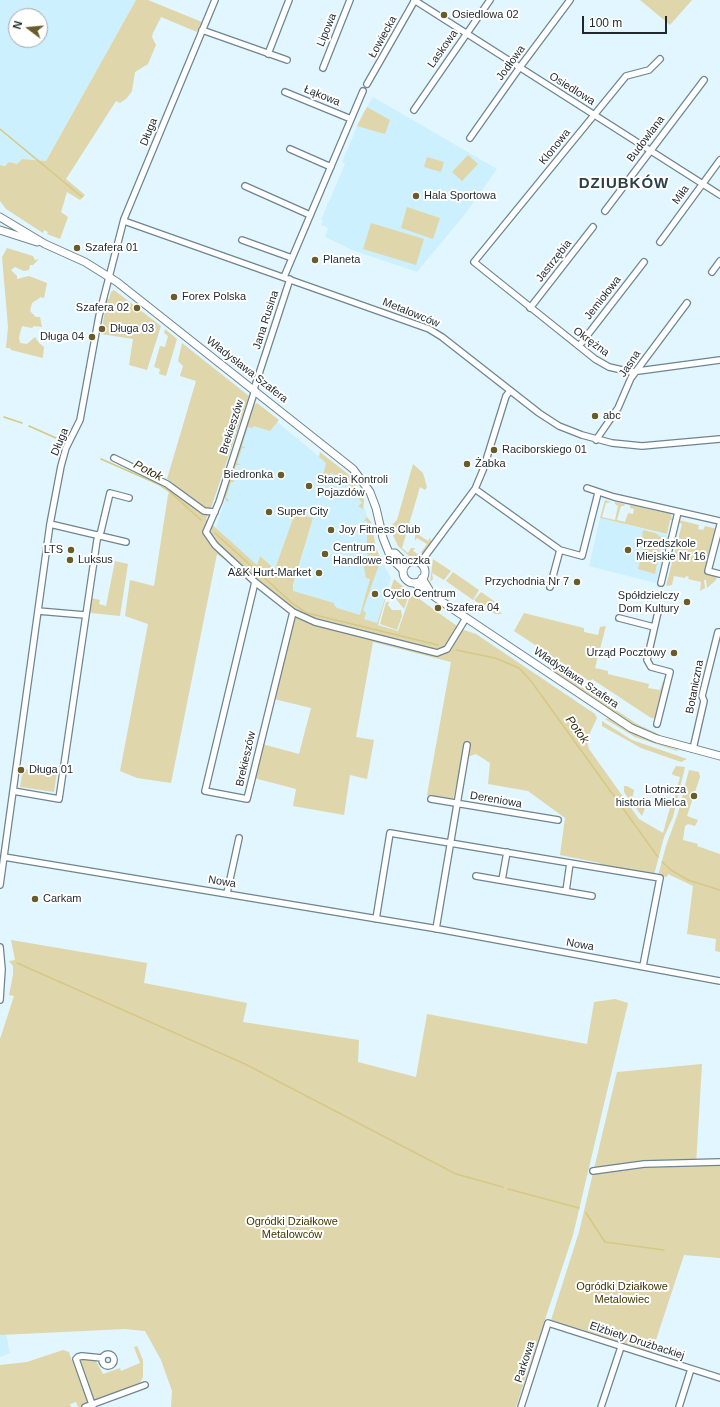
<!DOCTYPE html>
<meta charset="utf-8">
<style>
body{margin:0}
#map{position:relative;width:720px;height:1407px;overflow:hidden;background:#e1f6ff;font-family:Helvetica,sans-serif}
canvas{display:block}
.north{position:absolute;left:8px;top:8px;width:40px;height:40px;box-sizing:border-box;background:#fff;border:1px solid #a5a9ab;border-radius:50%;rotate:286deg;font-size:11px;font-weight:700;line-height:16px;text-align:center;color:#1f292d}
.north::after{content:'';display:block;margin:auto;width:14px;height:18px;background:#685d2a;clip-path:polygon(50% 0,100% 100%,50% 72%,0 100%)}
.scale{position:absolute;left:582px;top:16px;width:85px;height:18px;box-sizing:border-box;border:2px solid #1f292d;border-top:0;padding-left:5px;font-size:12px;line-height:14px;white-space:nowrap;color:#1f292d;-webkit-text-stroke:3px #fff;paint-order:stroke}
</style>
<div id="map">
<canvas width="720" height="1407"></canvas>
<div class="north">N</div>
<div class="scale">100 m</div>
</div>
<script>
const ctx = document.querySelector('canvas').getContext('2d');
ctx.lineJoin = 'round';
function fill(path, color) { ctx.fillStyle = color; ctx.fill(path, 'evenodd'); }
const toPath = rows => new Path2D(rows.map(r => 'M' + r).join(''));
function trace(path, color, width, dash) { ctx.strokeStyle = color; ctx.lineWidth = width; ctx.lineCap = dash ? 'butt' : 'round'; ctx.setLineDash(dash || []); ctx.stroke(path); }
function write(font, color, halo, rows, align = 'center') {
  ctx.font = font + ' Helvetica,sans-serif'; ctx.lineWidth = 4; ctx.setLineDash([]); ctx.textBaseline = 'middle'; ctx.strokeStyle = halo; ctx.fillStyle = color; for (const [text, x, y, turn = 0] of rows) {
    ctx.save(); ctx.translate(x, y); ctx.rotate((+turn || 0) * Math.PI / 180); ctx.textAlign = isNaN(turn) ? turn : align; if (halo) ctx.strokeText(text, 0, 0); ctx.fillText(text, 0, 0); ctx.restore();
  }
}
const built = toPath([
 [0,0,136,0,46,161,22,159,17,164,0,165],
 [16,16,40,16,40,40,16,40],
 [373,97,497,169,466,213,417,272,352,250,325,237,328,228,321,225,323,221,321,220,345,164,342,162,362,115],
 [258,406,340,474,349,483,363,503,378,555,391,578,377,623,360,618,292,591,313,518,295,513,276,569,260,556,257,565,216,528,248,426],
 [600,518,668,535,656,583,589,566],
 [6,1334,10,1353,0,1357,0,1335]
]);
const green = toPath([
 [136,0,148,0,202,22,197,32,161,17,153,33,152,37,156,45,148,64,135,72,132,91,127,98,120,103,116,101,66,179,85,195,80,200,67,192,61,212,68,217,60,239,47,234,48,232,44,230,43,233,6,209,0,201,0,165,5,166,9,162,17,164,22,159,46,161],
 [640,0,692,0,670,25],
 [367,107,390,120,385,134,357,126],
 [468,155,478,164,462,181,452,172],
 [427,157,444,162,441,172,424,167],
 [407,207,440,218,433,239,401,228],
 [371,223,424,239,416,265,363,249],
 [7,248,33,256,35,260,39,259,33,265,30,265,29,270,24,271,15,267,11,270,17,276,17,279,29,276,47,283,44,298,41,297,32,303,30,311,36,317,40,317,42,327,34,326,32,328,22,326,19,337,20,343,27,344,35,337,39,343,44,347,43,358,11,350,10,348,6,348,8,327,2,257],
 [114,290,161,326,147,370,129,365,133,339,101,334,107,299,109,299,111,292],
 [165,329,177,339,166,376,159,374,160,369,154,367,160,346,165,347,168,336,164,333],
 [182,343,249,396,212,505,206,519,257,565,260,556,275,569,295,513,313,518,293,585,293,591,334,603,334,605,337,608,360,615,370,579,366,578,363,562,367,561,367,555,381,559,363,610,366,613,364,619,377,623,390,583,378,625,398,631,411,593,457,626,447,643,445,643,453,647,461,629,476,634,595,714,597,718,588,737,587,742,589,749,639,819,663,833,671,804,667,799,674,799,680,777,673,775,672,773,676,766,685,767,673,817,664,837,654,875,600,866,600,863,560,855,565,818,528,791,488,784,490,763,476,754,470,756,464,755,453,799,427,795,451,662,373,642,356,737,374,740,367,779,350,775,344,815,293,806,296,789,254,778,262,744,299,754,311,708,274,699,292,618,288,610,260,585,217,554,171,783,137,778,120,771,148,624,125,616,130,580,154,586,168,495,173,483,167,479,196,381,180,376,183,366,178,361],
 [257,403,279,420,270,431,254,426,252,428,248,427,242,446,246,448,242,448,237,463,241,465,236,465,232,479,235,482,231,482,226,498,229,500,227,502,225,499,224,494,251,408],
 [320,452,348,474,353,481,364,500,363,509,358,506,362,503,349,484,345,486,348,483,343,478,340,481,340,476,330,473,329,477,323,475,326,463,319,457],
 [413,464,423,473,427,487,425,490,420,487,402,548,408,553,411,548,415,548,413,551,419,555,427,544,417,538,415,541,415,534,419,532,421,532,419,535,428,541,430,538,432,542,423,553,421,552,419,555,414,557,409,556,398,546,392,533,391,526,397,520],
 [605,500,611,502,606,503,602,517,615,520,618,506,615,504,615,502,625,504,624,506,621,506,617,520,625,522,628,513,633,514,634,509,630,508,630,505,671,514,672,520,670,520,667,534,600,518],
 [367,517,371,522,376,547,380,558,367,554,367,521,364,521],
 [679,520,699,525,698,529,703,530,705,526,717,529,706,572,717,575,716,580,707,588,706,580,704,580,705,588,700,591,701,582,688,579,689,577,686,576,685,578,674,576,672,585,666,586,682,524,678,522],
 [643,530,655,533,662,538,655,574,638,569,643,550,641,546],
 [433,559,451,571,444,580,432,573,433,579,430,582],
 [115,561,128,564,120,616,91,613,89,611,91,598,100,600,99,604,106,606],
 [453,572,479,590,473,600,446,581],
 [394,579,410,592,404,609,396,599,387,599],
 [481,592,494,601,497,608,502,614,495,614,474,600],
 [386,602,389,602,388,605,392,610,401,610,402,616,397,630,380,624],
 [524,613,584,628,584,632,598,635,600,627,606,626,595,668,608,671,608,674,649,684,648,688,660,690,663,681,665,682,656,718,651,718,592,679,591,682,514,631],
 [547,664,637,724,669,739,655,735,630,723,562,678],
 [609,718,638,736,678,750,677,751,635,737,605,719],
 [602,721,632,740,687,759,681,762,641,748,602,726],
 [23,769,57,772,54,792,20,787],
 [689,770,699,772,700,777,687,816,698,820,695,826,688,824,685,826,683,840,698,844,697,846,720,854,720,952,715,951,716,939,687,934,693,886,668,874,667,877,658,876,666,846,678,813],
 [624,786,627,786,634,790,632,800,644,805,643,807,645,808,642,816,624,792],
 [11,940,147,963,144,983,247,1003,243,1022,359,1040,358,1062,416,1077,427,1014,587,1044,594,1002,615,999,628,1003,573,1235,516,1407,171,1407,172,1391,161,1360,145,1331,125,1329,0,1335,0,1039,14,996,9,995,13,975,13,966,9,961,15,960],
 [702,1064,696,1164,720,1164,720,1258,684,1255,652,1352,551,1320,579,1232,617,1072],
 [137,1346,143,1360,143,1377,140,1383,128,1390,80,1407,78,1407,76,1402,70,1404,71,1407,0,1407,0,1365,27,1362,63,1350,69,1352,72,1361,79,1358,98,1360,96,1361,103,1374,120,1368,121,1371,140,1363,134,1347]
]);
const stream = toPath([
 [0,129,82,197],
 [4,417,22,423],
 [29,426,56,438],
 [101,459,158,484,170,492,201,520],
 [215,533,292,603,307,613,438,645],
 [456,650,495,658,519,668,531,681,658,857],
 [662,862,671,870,688,880,720,890],
 [17,963,245,1064,456,1174,503,1187],
 [508,1189,579,1208],
 [586,1213,605,1242,664,1250]
]);
const street = toPath([
 [414,0,720,195],
 [202,30,287,60],
 [268,54,289,0],
 [660,59,649,70,626,76,474,262,595,359,609,367,631,372,720,360],
 [323,68,350,0],
 [367,84,415,0],
 [285,92,351,119],
 [414,110,490,0],
 [470,138,520,67,570,0],
 [290,149,331,167],
 [245,186,310,215],
 [605,211,704,80],
 [124,221,429,329,442,337,539,413,559,426,582,435,612,443,642,446,720,439],
 [242,240,292,258],
 [660,242,720,160],
 [712,272,720,261],
 [284,277,363,91],
 [530,308,593,227],
 [579,346,644,262],
 [254,389,290,279],
 [596,440,618,408,631,378,687,303],
 [114,458,167,484,204,511,215,512],
 [587,488,614,497,720,521],
 [475,489,560,550,550,587],
 [50,524,126,542],
 [720,525,708,571,720,574],
 [560,550,582,556,598,493],
 [420,563,475,489,483,470,506,396,510,391],
 [255,582,293,612,247,799,205,791,255,582,215,545,206,532,219,502,255,390],
 [661,583,678,512],
 [38,611,85,615],
 [293,612,315,622,437,653,447,649,466,618],
 [619,618,654,627],
 [657,724,670,672,651,667,647,660,658,612],
 [693,749,704,701,702,696,718,632,720,632],
 [13,791,59,799,97,540,101,531,110,493,129,498],
 [431,799,558,820],
 [4,857,438,929,720,981],
 [476,876,592,896],
 [502,880,507,852],
 [0,885,50,524,61,466,66,448,80,420,99,316,124,219,215,0],
 [566,891,570,863],
 [227,893,239,838],
 [376,919,390,833,660,878,643,966],
 [436,929,467,745],
 [0,947,2,969,0,1000],
 [593,1171,644,1164,720,1162],
 '102 1360a6 6 0 1 1 12 0a6 6 0 1 1-12 0Z',
 [85,1407,145,1385],
 [93,1407,76,1359,78,1357,82,1356,102,1358],
 [521,1407,548,1323,720,1378],
 [601,1407,621,1347],
 [679,1407,691,1369]
]);
const secondary = toPath([
 [0,217,45,244,85,262,117,282,353,469,370,492,376,508,383,538,391,558,403,570],
 [0,230,37,242],
 [391,553,395,553,402,560,409,562],
 '403 572a11 11 0 1 1 22 0a11 11 0 1 1-22 0Z',
 [422,578,431,593,435,597,631,728,657,739,720,756],
 [414,583,431,593]
]);
const markers = [
 [444,15,4,"#685d2a"],
 [416,196,4,"#685d2a"],
 [77,248,4,"#685d2a"],
 [315,260,4,"#685d2a"],
 [174,297,4,"#685d2a"],
 [137,308,4,"#685d2a"],
 [102,329,4,"#685d2a"],
 [92,337,4,"#685d2a"],
 [595,416,4,"#685d2a"],
 [494,450,4,"#685d2a"],
 [467,464,4,"#685d2a"],
 [281,475,4,"#685d2a"],
 [309,486,4,"#685d2a"],
 [269,512,4,"#685d2a"],
 [331,530,4,"#685d2a"],
 [71,550,4,"#685d2a"],
 [628,550,4,"#685d2a"],
 [325,554,4,"#685d2a"],
 [70,560,4,"#685d2a"],
 [319,573,4,"#685d2a"],
 [577,582,4,"#685d2a"],
 [375,594,4,"#685d2a"],
 [687,602,4,"#685d2a"],
 [438,608,4,"#685d2a"],
 [674,653,4,"#685d2a"],
 [21,770,4,"#685d2a"],
 [694,796,4,"#685d2a"],
 [35,899,4,"#685d2a"]
];
const poiNames = [
 ["Osiedlowa 02",452,15],
 ["Hala Sportowa",424,196],
 ["Szafera 01",85,248],
 ["Planeta",323,260],
 ["Forex Polska",182,297],
 ["Szafera 02",129,308,"right"],
 ["Długa 03",110,329],
 ["Długa 04",84,337,"right"],
 ["abc",603,416],
 ["Raciborskiego 01",502,450],
 ["Żabka",475,464],
 ["Biedronka",273,475,"right"],
 ["Stacja Kontroli",317,480],
 ["Pojazdów",317,493],
 ["Super City",277,512],
 ["Joy Fitness Club",339,530],
 ["Przedszkole",636,544],
 ["Miejskie Nr 16",636,557],
 ["Centrum",333,548],
 ["Handlowe Smoczka",333,561],
 ["LTS",63,550,"right"],
 ["Luksus",78,560],
 ["A&K Hurt-Market",311,573,"right"],
 ["Przychodnia Nr 7",569,582,"right"],
 ["Cyclo Centrum",383,594],
 ["Spółdzielczy",679,596,"right"],
 ["Dom Kultury",679,609,"right"],
 ["Szafera 04",446,608],
 ["Urząd Pocztowy",666,653,"right"],
 ["Długa 01",29,770],
 ["Lotnicza",686,790,"right"],
 ["historia Mielca",686,803,"right"],
 ["Carkam",43,899]
];
const streetNames = [
 ["Lipowa",327,30,-68],
 ["Łowiecka",383,37,-61],
 ["Laskowa",443,49,-55],
 ["Jodłowa",511,63,-54],
 ["Osiedlowa",572,89,32],
 ["Łąkowa",322,96,22],
 ["Długa",149,132,-68],
 ["Budowlana",646,139,-53],
 ["Klonowa",555,147,-51],
 ["Miła",681,195,-54],
 ["Jastrzębia",554,261,-52],
 ["Jemiołowa",603,298,-52],
 ["Metalowców",411,313,22],
 ["Jana Rusina",266,320,-72],
 ["Okrężna",591,342,36],
 ["Jasna",630,364,-56],
 ["Władysława Szafera",247,370,38],
 ["Brekieszów",232,427,-72],
 ["Długa",60,442,-67],
 ["Władysława Szafera",576,678,34],
 ["Botaniczna",695,687,-79],
 ["Brekieszów",246,759,-77],
 ["Dereniowa",496,800,10],
 ["Nowa",222,882,9],
 ["Nowa",580,945,10],
 ["Elżbiety Drużbackiej",637,1341,18],
 ["Parkowa",525,1362,-72]
];
const parkNames = [
 ["Ogródki Działkowe",292,1222],
 ["Metalowców",292,1235],
 ["Ogródki Działkowe",622,1287],
 ["Metalowiec",622,1300]
];
const waterNames = [
 ["Potok",148,471,27],
 ["Potok",577,730,54]
];
const districtNames = [
 ["DZIUBKÓW",624,184]
];
fill(built, '#cdf0fe');
fill(green, '#dfd6ab');
trace(stream, '#d6c885', 1.5);
trace(street, '#6e858f', 8);
trace(secondary, '#6e858f', 9);
trace(street, '#fff', 5.5);
trace(secondary, '#fff', 7);
for (const [x, y, r, color] of markers) { const dot = new Path2D(); dot.arc(x, y, r, 0, 2 * Math.PI); ctx.fillStyle = color; ctx.fill(dot); trace(dot, '#fff', 1.5); }
write('11px', '#1f292d', '#fff', poiNames, 'left');
write('11px', '#1f292d', '#fff', streetNames);
write('11px', '#403600', '#fff', parkNames);
write('italic 12px', '#332c0e', '#fff', waterNames);
ctx.letterSpacing = '1px';
write('bold 15px', '#2b414a', '#fff', districtNames);
ctx.letterSpacing = '0px';
</script>
